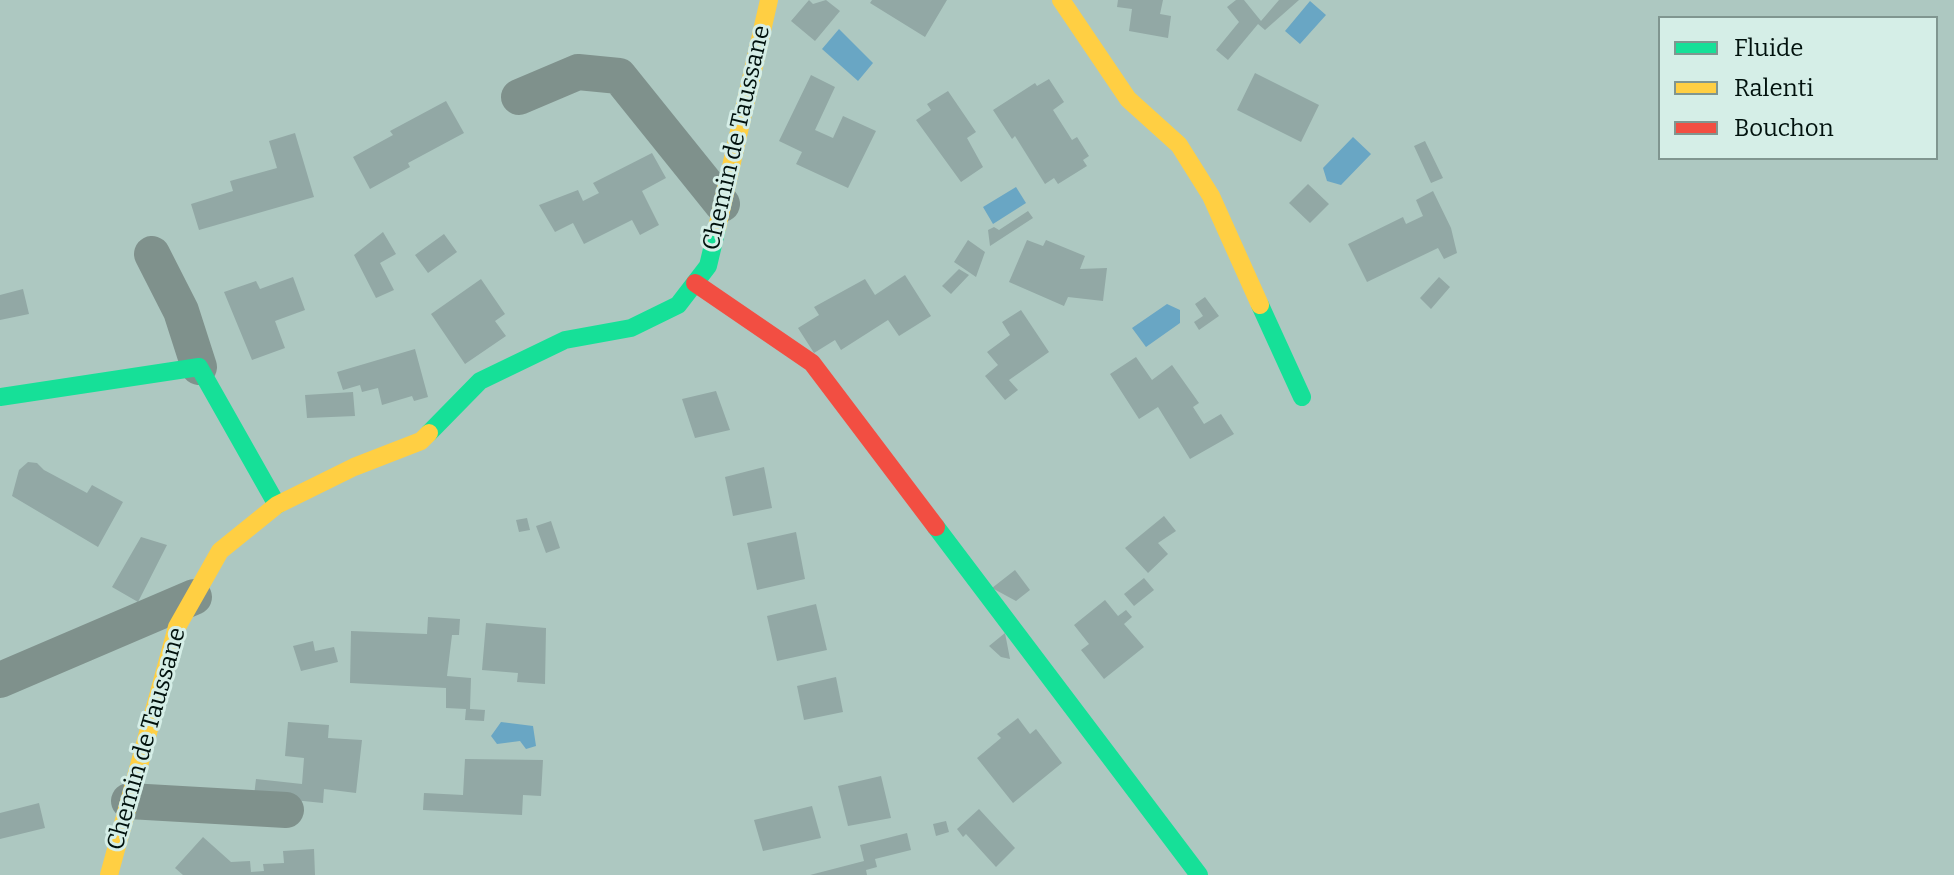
<!DOCTYPE html>
<style>
body{margin:0}
#map{position:relative;width:1954px;height:875px;overflow:hidden;background:#adc8c1;font-family:Bitter,serif}
canvas{display:block}
.legend{position:absolute;left:1658px;top:16px;width:280px;height:144px;box-sizing:border-box;background:#d5eee7;border:2px solid #809690;margin:0;padding:10px 14px;list-style:none;font-size:24px;color:#01110d}
.legend li{display:flex;align-items:center;gap:16px;height:40px}
.legend b{width:40px;border:2px solid #809690}
</style>
<div id="map">
<canvas width="1954" height="875"></canvas>
<ul class="legend">
<li><b style="height:10px;background:#16e098"></b>Fluide</li>
<li><b style="height:10px;background:#ffcf43"></b>Ralenti</li>
<li><b style="height:10px;background:#f24e42"></b>Bouchon</li>
</ul>
</div>
<script>
const ctx = document.querySelector('canvas').getContext('2d');
ctx.lineJoin = 'round';
function fill(path, color) { ctx.fillStyle = color; ctx.fill(path, 'evenodd'); }
const toPath = rows => new Path2D(rows.map(r => 'M' + r).join(''));
function trace(path, color, width, dash) { ctx.strokeStyle = color; ctx.lineWidth = width; ctx.lineCap = dash ? 'butt' : 'round'; ctx.setLineDash(dash || []); ctx.stroke(path); }
function write(font, color, halo, rows, align = 'center') {
  ctx.font = font + ' Bitter,serif'; ctx.lineWidth = 6; ctx.setLineDash([]); ctx.textBaseline = 'middle'; ctx.strokeStyle = halo; ctx.fillStyle = color; for (const [text, x, y, turn = 0] of rows) {
    ctx.save(); ctx.translate(x, y); ctx.rotate((+turn || 0) * Math.PI / 180); ctx.textAlign = isNaN(turn) ? turn : align; if (halo) ctx.strokeText(text, 0, 0); ctx.fillText(text, 0, 0); ctx.restore();
  }
}
const water = toPath([
 [1310,1,1326,15,1300,44,1285,31],
 [839,29,873,63,858,81,822,49],
 [1353,137,1371,154,1341,185,1327,181,1323,168],
 [1016,187,1026,203,993,224,983,207],
 [1167,304,1180,310,1180,323,1146,347,1132,328],
 [501,722,533,726,536,746,526,749,520,741,497,744,491,736]
]);
const building = toPath([
 [809,0,813,4,826,0,840,11,815,41,791,21],
 [872,0,947,0,925,37,870,3],
 [1118,0,1163,0,1160,14,1171,16,1168,38,1129,31,1132,9,1117,7],
 [1236,0,1244,0,1261,21,1279,0,1299,0,1265,30,1258,24,1228,60,1216,50,1239,22,1227,7],
 [1255,73,1319,105,1301,142,1237,110],
 [811,75,835,87,815,130,833,138,843,116,876,131,848,188,796,164,802,152,779,141],
 [1049,79,1064,102,1053,110,1072,140,1077,137,1089,156,1083,160,1087,166,1058,184,1054,178,1045,184,1015,136,1012,139,993,110,1035,83,1037,86],
 [948,91,976,132,967,138,983,167,961,182,916,120,931,110,927,104],
 [446,101,464,133,408,163,410,167,370,189,353,157,393,135,390,131],
 [295,133,314,197,199,230,191,204,233,191,230,181,277,168,269,141],
 [1425,141,1443,178,1431,183,1414,146],
 [652,153,666,178,642,191,659,225,640,235,632,220,584,244,573,223,555,232,539,205,578,190,583,201,599,193,593,183],
 [1308,184,1329,204,1310,223,1289,203],
 [1433,191,1451,228,1457,253,1444,259,1438,248,1367,282,1348,244,1403,217,1406,224,1423,216,1416,200],
 [1028,211,1033,218,990,246,988,230,994,227,999,230],
 [383,232,396,254,380,263,394,290,376,298,354,255],
 [444,234,457,252,428,273,415,255],
 [968,240,985,252,976,277,954,262],
 [1027,240,1043,246,1046,240,1085,256,1080,269,1107,268,1103,301,1068,297,1064,306,1009,282],
 [959,269,969,275,951,294,942,286],
 [905,275,931,316,899,336,888,320,841,350,835,340,814,353,798,328,819,315,814,307,865,279,875,295],
 [293,277,305,310,275,321,285,348,252,360,224,292,256,281,260,289],
 [1439,277,1450,287,1431,309,1420,298],
 [481,279,505,314,495,321,506,336,465,364,431,314],
 [23,289,29,314,0,320,0,295],
 [1205,297,1219,316,1199,330,1194,322,1203,316,1195,304],
 [1021,310,1049,352,1009,380,1018,390,1005,400,985,376,998,365,987,352,1010,335,1002,322],
 [415,349,428,397,414,401,412,396,382,405,378,388,362,392,360,385,343,390,337,372],
 [1136,357,1152,380,1172,365,1199,403,1193,407,1204,424,1221,414,1234,434,1190,459,1158,407,1139,419,1110,374],
 [716,391,730,430,695,438,682,399],
 [353,392,355,416,307,418,305,395],
 [28,462,37,463,44,470,87,493,92,485,123,502,98,547,12,496,19,470],
 [764,467,772,508,733,516,725,477],
 [1164,516,1176,531,1158,543,1168,554,1148,573,1125,548],
 [527,518,530,530,519,532,516,520],
 [551,521,560,548,546,553,536,526],
 [796,532,805,579,757,590,747,543],
 [141,537,167,545,138,602,112,587],
 [1015,570,1030,590,1016,601,992,588],
 [1144,578,1154,590,1134,606,1124,594],
 [1105,600,1118,616,1126,610,1132,617,1124,624,1144,647,1104,679,1081,650,1089,644,1074,625],
 [816,604,827,650,777,661,767,616],
 [428,617,460,619,459,635,452,635,447,676,471,678,470,709,485,710,484,721,465,720,466,709,446,708,446,688,350,683,351,631,427,634],
 [486,623,546,628,545,684,517,682,518,673,482,670],
 [1005,633,1010,659,1001,657,989,646],
 [313,641,315,651,334,647,338,662,301,671,293,646],
 [836,677,843,712,804,720,797,686],
 [1018,718,1030,734,1036,729,1062,763,1013,803,977,758,1001,738,997,734],
 [288,722,329,725,328,738,362,740,356,793,324,789,323,803,254,796,256,779,302,784,304,758,285,756],
 [465,759,543,760,541,796,523,795,522,815,423,810,424,793,463,795],
 [881,776,891,818,848,826,838,786],
 [39,803,45,828,0,839,0,813],
 [812,806,821,838,763,851,754,820],
 [979,809,1015,848,996,867,966,834,963,837,957,829],
 [946,821,949,832,936,836,933,824],
 [907,833,911,850,875,859,877,867,866,870,867,875,810,875,864,861,860,845],
 [203,837,231,862,250,861,251,872,264,871,263,864,284,863,283,851,314,849,315,875,183,875,175,868]
]);
const street = toPath([
 [519,97,578,72,619,76,722,204],
 [152,254,181,311,199,367],
 [0,680,194,597],
 [129,801,286,810]
]);
const fast = toPath([
 [1260,305,1302,397],
 [0,397,199,367,277,505],
 [429,433,480,381,565,340,631,328,678,305,708,266,717,228],
 [936,527,1199,875]
]);
const slow = toPath([
 [1061,0,1128,99,1179,145,1211,196,1260,305],
 [717,228,769,0],
 [109,875,177,627,220,551,277,505,354,467,421,441,429,433]
]);
const jam = toPath([
 [695,283,812,363,936,527]
]);
const streetNames = [
 ["Chemin de Taussane",737,138,-77],
 ["Chemin de Taussane",147,739,-74]
];
fill(water, '#69a6c4');
fill(building, '#92a8a5');
trace(street, '#7f918c', 36);
trace(fast, '#16e098', 18);
trace(slow, '#ffcf43', 18);
trace(jam, '#f24e42', 18);
write('24px', '#01110d', '#d5eee7', streetNames);
</script>
